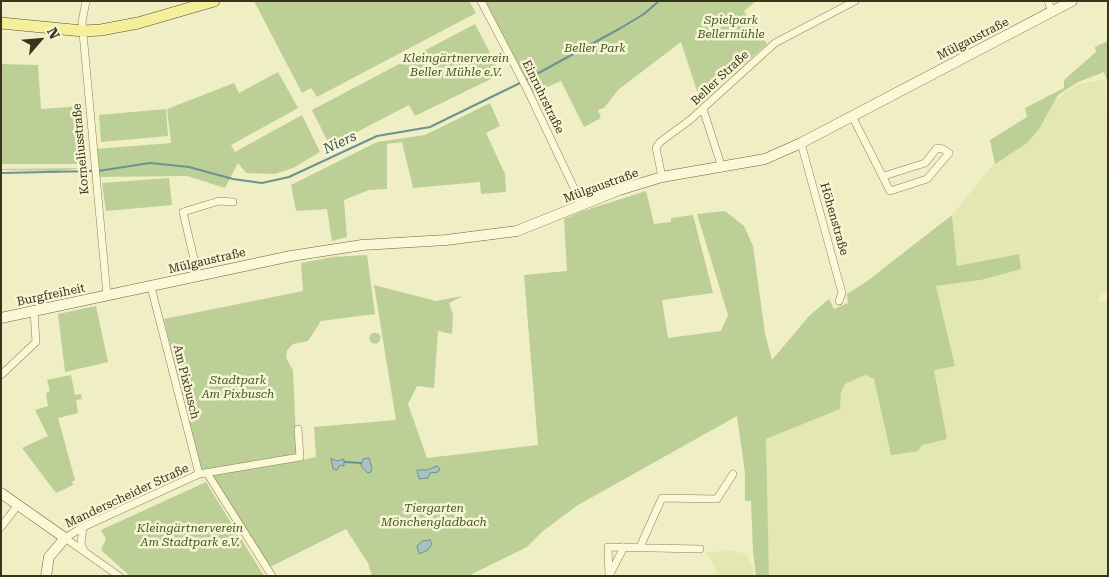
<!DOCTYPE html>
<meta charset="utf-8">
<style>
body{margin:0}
#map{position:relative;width:1109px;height:577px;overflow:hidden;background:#f0eec4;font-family:"Roboto Serif",serif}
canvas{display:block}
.frame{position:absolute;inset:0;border:2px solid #3c331e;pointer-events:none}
.north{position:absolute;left:15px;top:15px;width:50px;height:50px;-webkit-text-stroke:4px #f7f5d4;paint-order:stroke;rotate:63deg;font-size:14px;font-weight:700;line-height:20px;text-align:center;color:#3c331e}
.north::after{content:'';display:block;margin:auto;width:18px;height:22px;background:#3c331e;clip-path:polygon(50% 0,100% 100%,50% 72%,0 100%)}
</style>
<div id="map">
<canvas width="1109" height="577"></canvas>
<div class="frame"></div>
<div class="north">N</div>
</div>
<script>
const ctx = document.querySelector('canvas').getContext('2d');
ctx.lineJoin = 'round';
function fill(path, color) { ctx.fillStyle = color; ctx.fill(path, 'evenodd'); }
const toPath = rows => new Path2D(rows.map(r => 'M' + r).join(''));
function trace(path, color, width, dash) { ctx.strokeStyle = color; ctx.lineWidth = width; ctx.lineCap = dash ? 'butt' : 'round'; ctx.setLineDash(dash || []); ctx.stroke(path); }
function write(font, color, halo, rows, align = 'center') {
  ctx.font = font + ' "Roboto Serif",serif'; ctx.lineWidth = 5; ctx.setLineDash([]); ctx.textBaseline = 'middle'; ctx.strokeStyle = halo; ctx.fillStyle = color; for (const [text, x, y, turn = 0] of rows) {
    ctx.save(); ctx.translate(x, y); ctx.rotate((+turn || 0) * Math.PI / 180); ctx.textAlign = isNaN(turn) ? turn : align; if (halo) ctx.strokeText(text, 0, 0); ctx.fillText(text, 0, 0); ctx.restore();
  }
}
const farmland = toPath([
 [1106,79,1108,293,1099,293,1099,301,1108,302,1108,576,769,576,766,439,840,409,841,393,845,384,865,375,874,379,891,455,934,370,955,365,936,286,981,280,1021,269,1019,254,957,266,952,215,1001,155,1028,139,1045,119,1050,104,1076,85],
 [732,551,746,554,753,567,753,576,719,576,706,552]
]);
const green = toPath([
 [254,1,469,1,476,13,317,97,311,88,302,93],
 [484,1,756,1,744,11,767,44,711,93,699,97,681,42,619,89,604,108,598,110,601,118,584,127,561,81,532,94],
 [475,24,501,74,415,116,409,105,330,146,312,110],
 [1108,41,1108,83,1104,72,1078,82,1058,95,1039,129,1027,143,995,164,990,140,1027,117,1025,108,1064,88,1064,80,1096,52,1095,47],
 [1,64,38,65,41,109,83,106,87,157,82,164,1,164],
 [278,72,298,108,231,145,235,152,302,115,320,152,293,168,275,174,246,173,238,163,225,188,187,176,97,177,95,149,171,143,167,109,234,83,239,93],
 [490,103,500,126,486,133,505,174,506,192,481,194,480,182,413,188,402,142,387,144,387,189,369,190,344,200,347,237,332,241,327,209,296,211,291,185,377,142,425,135],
 [166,109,168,136,101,142,99,115],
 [84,168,58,171,1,170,1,169],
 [169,178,172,205,106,211,102,183],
 [646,191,654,224,671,222,671,218,693,215,713,293,662,300,668,338,721,331,728,315,697,214,725,211,744,226,753,246,765,334,772,360,809,316,829,299,834,309,848,303,847,294,866,282,952,215,957,266,1019,254,1021,269,981,280,936,286,955,366,934,370,947,439,922,445,918,451,891,455,874,379,865,375,845,384,841,393,840,409,766,439,769,576,756,576,753,551,751,501,745,501,745,473,737,416,578,505,543,531,527,547,468,576,372,576,368,563,346,529,270,567,213,477,200,475,164,319,303,291,301,263,333,257,367,255,375,314,321,321,308,341,293,344,287,350,286,358,293,370,296,438,303,460,316,457,314,427,396,420,374,285,436,301,463,296,449,303,453,314,452,334,438,331,434,388,417,386,408,404,427,458,538,445,524,275,567,271,564,219,583,211],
 [96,306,108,362,65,372,58,314],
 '369.5 338a5.5 5.5 0 1 1 11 0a5.5 5.5 0 1 1-11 0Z',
 [71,375,75,395,81,394,82,399,76,400,78,413,58,418,75,480,72,482,73,485,56,493,22,448,48,436,35,410,48,406,46,393,50,391,47,380],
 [206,482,264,576,130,576,101,550,106,539,101,530]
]);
const water = toPath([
 [369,458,372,468,371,472,368,473,361,466,363,459,369,458],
 [331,459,338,461,344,459,344,466,340,465,337,470,333,469,331,459],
 [437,466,440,469,438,472,430,473,428,478,419,479,417,470,427,470,437,466],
 [430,540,432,544,428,550,419,554,417,546,422,541,430,540]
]);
const stream = toPath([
 [524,81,619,29,644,14,659,1],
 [98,171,150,163,189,167,233,179,262,183,289,177,377,136,430,127,520,83],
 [1,173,94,171],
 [345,462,361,463]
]);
const street = toPath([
 [86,1,82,22,107,295],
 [481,1,527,89,582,205],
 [1048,1,1052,12],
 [703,109,722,168],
 [852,116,890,191,927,179,949,153,943,149,937,148,925,163,884,176],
 [801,143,842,293,839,301],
 [662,177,656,148,660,142,690,120,775,43,855,1],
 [198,276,183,212,219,201,233,202],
 [151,287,199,474],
 [1,375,36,342,34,311],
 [207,473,272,576],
 [1,527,18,505],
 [83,527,81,544,84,551],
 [640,547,662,498,717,499,733,474],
 [119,576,65,538,83,527,199,474,300,457,298,429],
 [609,576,608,547,700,549],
 [609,576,624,547]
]);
const secondary = toPath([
 [1,318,291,256,362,245,446,240,517,231,619,190,662,177,765,159,801,143,1072,1],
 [1,493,65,538,49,557,46,576]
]);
const primary = toPath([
 [1,23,83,31,101,30,138,23,214,1]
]);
const parkNames = [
 ["Spielpark",731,20],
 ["Bellermühle",731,34],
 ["Beller Park",595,48],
 ["Kleingärtnerverein",456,58],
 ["Beller Mühle e.V.",456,72],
 ["Stadtpark",238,380],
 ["Am Pixbusch",238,394],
 ["Tiergarten",434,508],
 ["Mönchengladbach",434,522],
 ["Kleingärtnerverein",190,528],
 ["Am Stadtpark e.V.",190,542]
];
const streetNames = [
 ["Mülgaustraße",973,39,-27],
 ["Beller Straße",720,78,-43],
 ["Einruhrstraße",543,97,64],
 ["Korneliusstraße",81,149,-95],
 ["Mülgaustraße",601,186,-20],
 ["Höhenstraße",834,219,74],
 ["Mülgaustraße",207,261,-13],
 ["Burgfreiheit",51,295,-12],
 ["Am Pixbusch",186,382,76],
 ["Manderscheider Straße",127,496,-25]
];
const waterNames = [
 ["Niers",340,143,-25]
];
fill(farmland, '#e3e7b1');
fill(green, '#bccf97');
fill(water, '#a6c3c2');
trace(water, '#6c9392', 1);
trace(stream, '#6c9392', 2);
trace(street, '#8c8159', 8);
trace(secondary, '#6e613d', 11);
trace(primary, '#5a4d2e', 12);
trace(street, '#fbf8d8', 7);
trace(secondary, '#fbf8d8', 10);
trace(primary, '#f5ee9b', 11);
write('italic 12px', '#3f5924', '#f7f5d4', parkNames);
write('12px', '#3c331e', '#f7f5d4', streetNames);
write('italic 14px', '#2d545c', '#f7f5d4', waterNames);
</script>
